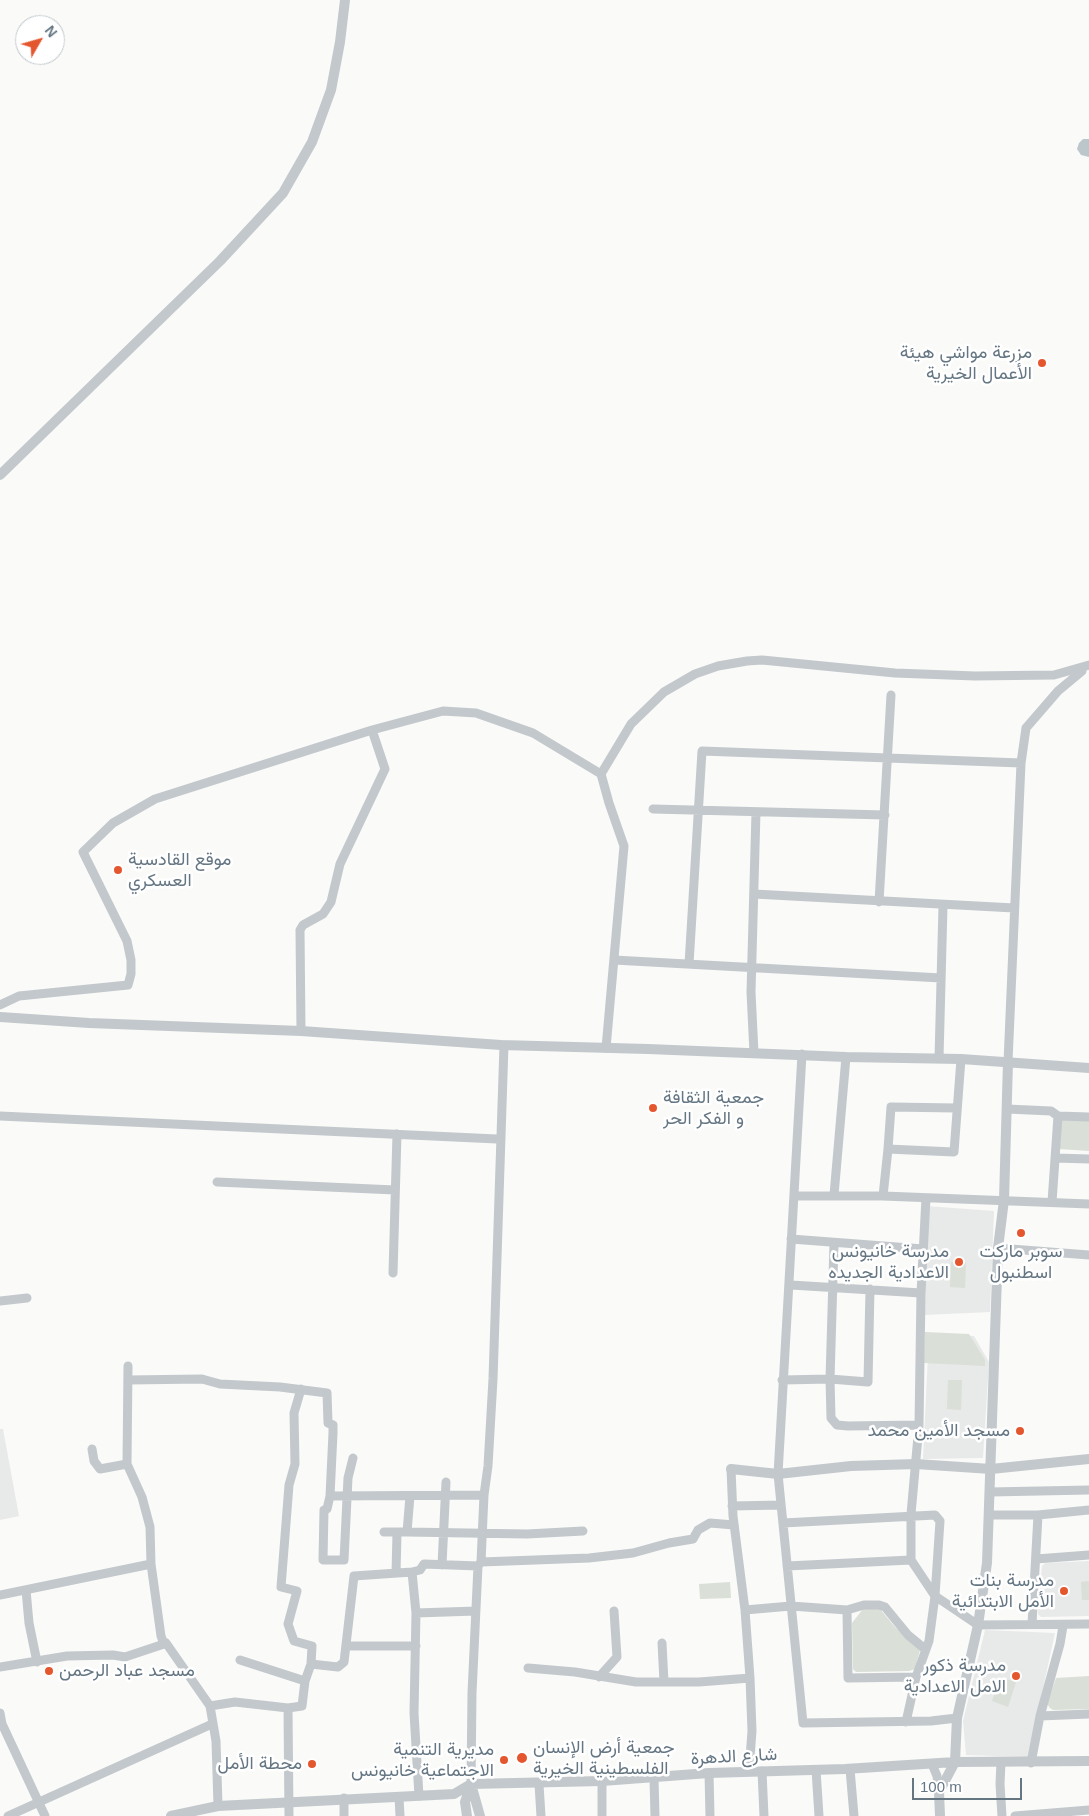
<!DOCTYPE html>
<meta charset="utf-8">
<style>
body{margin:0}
#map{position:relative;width:1089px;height:1816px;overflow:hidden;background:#fafaf8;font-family:Helvetica,sans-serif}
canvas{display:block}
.north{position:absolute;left:15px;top:15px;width:50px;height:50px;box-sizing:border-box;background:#fff;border:1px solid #c1c8cd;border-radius:50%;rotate:52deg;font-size:14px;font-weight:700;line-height:20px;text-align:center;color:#657683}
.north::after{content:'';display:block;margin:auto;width:18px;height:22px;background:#e4572e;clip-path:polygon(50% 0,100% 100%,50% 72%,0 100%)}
.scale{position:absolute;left:912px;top:1778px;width:110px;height:22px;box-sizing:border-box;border:2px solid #657683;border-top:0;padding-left:6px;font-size:15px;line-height:18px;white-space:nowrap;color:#657683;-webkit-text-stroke:4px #fff;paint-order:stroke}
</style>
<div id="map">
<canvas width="1089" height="1816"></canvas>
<div class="north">N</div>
<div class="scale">100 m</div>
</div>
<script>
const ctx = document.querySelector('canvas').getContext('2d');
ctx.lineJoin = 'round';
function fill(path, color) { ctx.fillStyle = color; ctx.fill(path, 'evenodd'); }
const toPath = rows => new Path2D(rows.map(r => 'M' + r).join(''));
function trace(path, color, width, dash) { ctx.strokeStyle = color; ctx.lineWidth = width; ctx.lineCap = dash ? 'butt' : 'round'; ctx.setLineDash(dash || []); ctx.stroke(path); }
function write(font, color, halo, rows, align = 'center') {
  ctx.font = font + ' Helvetica,Vazirmatn,sans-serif'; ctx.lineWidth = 5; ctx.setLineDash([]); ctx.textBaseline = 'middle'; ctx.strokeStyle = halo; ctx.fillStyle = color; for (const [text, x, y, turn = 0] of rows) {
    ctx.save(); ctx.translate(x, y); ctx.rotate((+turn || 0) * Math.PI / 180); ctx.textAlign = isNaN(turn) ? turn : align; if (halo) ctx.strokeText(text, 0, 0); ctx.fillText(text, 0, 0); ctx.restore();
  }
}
const built = toPath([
 [926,1206,994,1211,990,1312,925,1315],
 [929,1334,974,1336,989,1362,983,1458,923,1459],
 [0,1429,3,1429,19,1516,0,1520],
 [1089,1561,1089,1616,1041,1617,1038,1614,1042,1566,1045,1563],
 [985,1630,1055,1633,1028,1757,966,1755,963,1721]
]);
const green = toPath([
 [1059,1120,1089,1121,1089,1151,1059,1149],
 [951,1262,966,1263,965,1288,950,1287],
 [925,1332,969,1334,985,1360,985,1366,924,1363],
 [948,1380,962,1380,961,1410,947,1409],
 [1089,1581,1089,1600,1082,1600,1081,1582],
 [730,1582,731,1598,700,1599,699,1584],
 [863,1609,880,1609,895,1627,920,1650,915,1669,909,1671,856,1672,853,1669,852,1623],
 [1089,1676,1089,1709,1053,1710,1050,1708,1047,1704,1056,1678],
 [1000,1677,1016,1682,1008,1707,992,1701]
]);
const water = toPath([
 [1083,139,1089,139,1089,157,1081,155,1077,149,1079,143]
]);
const minor = toPath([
 [653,809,885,815],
 [754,894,1014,908],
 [879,902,891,695],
 [614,960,941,978],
 [689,964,702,751,1021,763],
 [0,1005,19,996,128,985,131,974,131,960,127,941,83,852,113,823,155,799,372,730,443,711,476,713,533,733,601,774],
 [301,1031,300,930,303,925,323,914,331,902,340,864,385,769,372,730],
 [606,1048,624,846,609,803,601,774,631,724,664,692,695,674,718,666,747,661,762,660,895,673,975,676,1054,675,1089,665],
 [754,1053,751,992,756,812],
 [802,1054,778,1474,803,1723,931,1721,957,1718],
 [939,1058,943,906],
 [1008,1062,1021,763,1026,728,1058,691,1082,671],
 [1007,1109,1051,1111,1058,1116],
 [0,1116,497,1139],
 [888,1149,891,1107,956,1108],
 [1055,1158,1089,1159],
 [217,1182,395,1190],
 [834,1195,846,1057],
 [794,1196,883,1196,1089,1204],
 [883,1196,888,1149,954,1152,961,1059],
 [1052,1202,1058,1116,1089,1117],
 [791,1239,923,1249],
 [834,1244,830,1379,831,1418,837,1425,848,1426,919,1425],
 [998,1248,1089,1255],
 [393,1273,397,1134],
 [791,1285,921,1293],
 [0,1301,27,1298],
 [128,1380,202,1379,220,1384,280,1387,327,1393,328,1423,333,1425,333,1433,330,1496,327,1509,324,1510,323,1560,344,1560,348,1478,353,1458],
 [782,1380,830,1379,868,1382,870,1289],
 [301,1389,294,1413,295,1464,289,1485,281,1587,297,1591,288,1624,294,1641,312,1646,311,1664],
 [92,1449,94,1461,100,1469,127,1464,142,1497,150,1527,151,1564,161,1636,164,1644,166,1643,210,1706,216,1741,218,1806],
 [127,1464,128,1366],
 [731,1469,733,1516,745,1610,750,1678,752,1731,749,1771],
 [990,1492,1089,1490],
 [330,1496,484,1495],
 [732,1506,781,1505],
 [989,1515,1038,1515,1089,1510],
 [783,1523,935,1515,940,1521,935,1596,978,1625,1089,1624],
 [384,1532,407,1532,410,1496],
 [407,1532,527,1534,583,1531],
 [1036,1559,1089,1555],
 [481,1562,589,1558,633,1553,669,1543,693,1539,698,1530,710,1523,734,1525],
 [442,1565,446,1482],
 [787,1566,911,1560],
 [412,1572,416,1613,414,1713,419,1796],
 [396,1573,397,1533],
 [26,1590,29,1623,37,1662],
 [0,1595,151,1564],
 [745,1610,791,1606,847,1610,864,1605,879,1605,885,1607,908,1635,925,1649],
 [847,1610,848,1678,916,1677],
 [416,1613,476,1611],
 [1032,1624,1038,1515],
 [662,1643,664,1682],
 [347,1646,416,1646],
 [240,1660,305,1681],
 [0,1667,67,1656,113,1655,125,1657,164,1644],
 [528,1668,575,1672,636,1682,699,1682,750,1678],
 [599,1677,617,1657,614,1611],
 [210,1706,235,1702,288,1708],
 [0,1713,2,1724,45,1816],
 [1040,1716,1089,1714],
 [906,1722,916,1677,929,1641,935,1596,911,1560,911,1514,919,1425,921,1293,926,1198],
 [1001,1762,1000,1784,1002,1816],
 [1031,1763,1040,1716,1060,1644,1063,1626],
 [932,1764,937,1776,939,1792],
 [850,1769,854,1816],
 [816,1770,819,1816],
 [762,1771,764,1816],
 [709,1773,710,1816],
 [654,1779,655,1816],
 [602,1781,602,1816],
 [471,1784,472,1693,478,1566,481,1562,484,1495,488,1466,493,1379,504,1045],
 [539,1784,541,1816],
 [399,1797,400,1816],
 [344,1798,344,1816],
 [8,1816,212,1724],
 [289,1816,288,1708,302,1706,305,1681,311,1664,338,1667,344,1662,354,1576,412,1572,420,1570,424,1564,478,1566],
 [1015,1816,1089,1810]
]);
const tertiary = toPath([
 [0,475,220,261,283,193,312,142,331,90,340,42,345,0],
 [0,1017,89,1023,301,1031,501,1045,648,1049,846,1057,961,1059,1089,1068],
 [731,1469,778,1474,851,1466,916,1464,991,1469,1089,1459],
 [471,1784,480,1816],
 [171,1816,218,1806,454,1794,471,1784,602,1781,709,1773,845,1769,955,1762,1089,1761],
 [467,1816,465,1802,471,1784],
 [940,1816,939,1792,955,1762,957,1718,978,1625,987,1563,998,1248,1004,1200,1008,1062]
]);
const markers = [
 [1042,363,5,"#e4572e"],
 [118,870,5,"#e4572e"],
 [653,1108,5,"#e4572e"],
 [1021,1233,5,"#e4572e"],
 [959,1262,5,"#e4572e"],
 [1020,1431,5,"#e4572e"],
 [1064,1591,5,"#e4572e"],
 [49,1671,5,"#e4572e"],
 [1016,1676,5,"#e4572e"],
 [522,1758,6,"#e4572e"],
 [504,1760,5,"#e4572e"],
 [312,1764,5,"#e4572e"]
];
const poiNames = [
 ["مزرعة مواشي هيئة",1032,353],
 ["الأعمال الخيرية",1032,374],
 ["موقع القادسية",128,860,"left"],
 ["العسكري",128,881,"left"],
 ["جمعية الثقافة",663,1098,"left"],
 ["و الفكر الحر",663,1119,"left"],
 ["مدرسة خانيونس",949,1252],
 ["الاعدادية الجديده",949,1273],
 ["سوبر ماركت",1021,1252,"center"],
 ["اسطنبول",1021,1273,"center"],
 ["مسجد الأمين محمد",1010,1431],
 ["مدرسة بنات",1054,1581],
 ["الأمل الابتدائية",1054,1602],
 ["مدرسة ذكور",1006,1666],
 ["الامل الاعدادية",1006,1687],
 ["مسجد عباد الرحمن",59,1671,"left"],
 ["جمعية أرض الإنسان",533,1748,"left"],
 ["الفلسطينية الخيرية",533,1769,"left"],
 ["مديرية التنمية",494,1750],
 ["الاجتماعية خانيونس",494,1771],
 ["محطة الأمل",302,1764]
];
const streetNames = [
 ["شارع الدهرة",734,1757,-3]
];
fill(built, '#e8e9e9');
fill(green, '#dadfd7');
fill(water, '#bbc7cb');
trace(minor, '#c3c8cc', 9);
trace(tertiary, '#c3c8cc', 10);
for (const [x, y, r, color] of markers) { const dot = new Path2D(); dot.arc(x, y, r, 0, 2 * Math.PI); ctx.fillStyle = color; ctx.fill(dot); trace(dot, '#fff', 2); }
write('18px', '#657683', '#fff', poiNames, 'right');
write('18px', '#657683', '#fff', streetNames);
</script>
